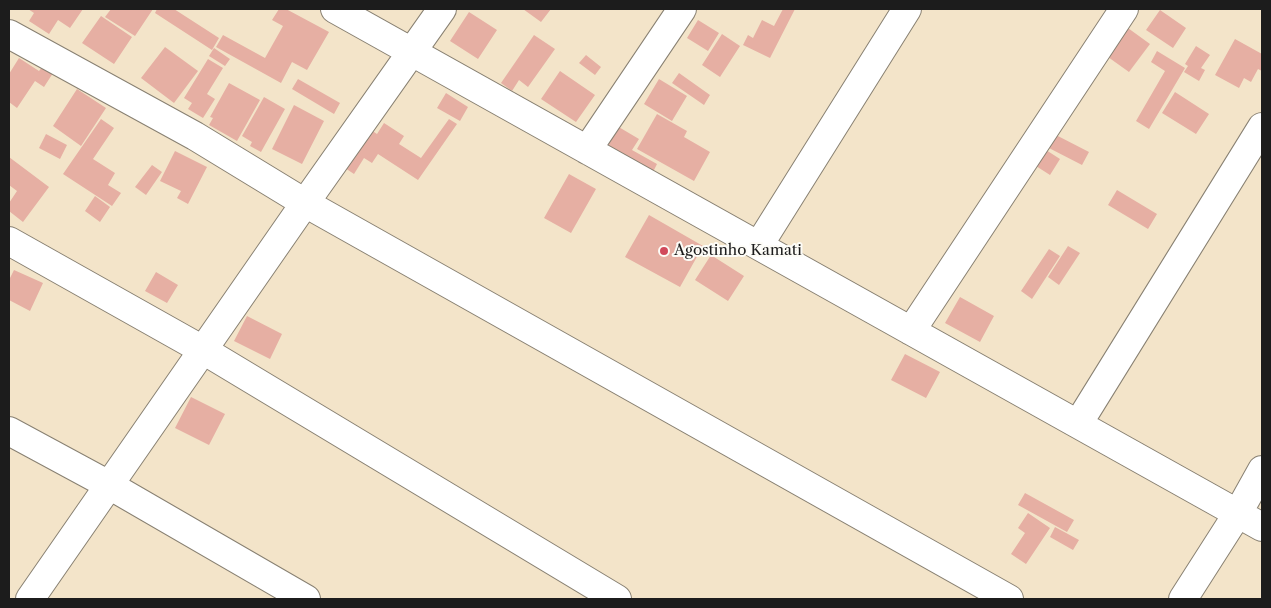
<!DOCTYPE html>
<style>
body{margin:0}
#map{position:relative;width:1271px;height:608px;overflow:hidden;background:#f3e4c9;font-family:"Libre Caslon Text",serif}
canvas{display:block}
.frame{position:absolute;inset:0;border:10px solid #1c1c1c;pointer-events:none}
</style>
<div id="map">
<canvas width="1271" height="608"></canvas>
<div class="frame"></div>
</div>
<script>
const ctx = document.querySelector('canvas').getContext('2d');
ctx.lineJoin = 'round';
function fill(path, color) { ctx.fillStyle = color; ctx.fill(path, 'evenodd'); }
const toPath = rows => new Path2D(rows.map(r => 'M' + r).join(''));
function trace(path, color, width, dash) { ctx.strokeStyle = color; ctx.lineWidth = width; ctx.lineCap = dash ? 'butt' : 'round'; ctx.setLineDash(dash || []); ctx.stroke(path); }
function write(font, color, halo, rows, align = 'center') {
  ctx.font = font + ' "Libre Caslon Text",serif'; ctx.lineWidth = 4; ctx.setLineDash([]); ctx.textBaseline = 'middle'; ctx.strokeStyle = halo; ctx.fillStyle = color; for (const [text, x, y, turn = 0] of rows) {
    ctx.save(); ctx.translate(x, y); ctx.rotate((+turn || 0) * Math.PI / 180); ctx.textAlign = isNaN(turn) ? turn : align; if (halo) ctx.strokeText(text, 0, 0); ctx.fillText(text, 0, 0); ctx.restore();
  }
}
const building = toPath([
 [28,9,83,9,70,28,58,20,49,34,29,21,34,13],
 [111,9,153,9,135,36,105,17],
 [157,9,174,9,219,38,212,50,155,13],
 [279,9,286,9,329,32,307,70,292,62,281,83,216,47,223,35,265,58,283,26,272,20],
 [523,9,551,9,541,22],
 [783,9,795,9,770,58,743,45,748,35,753,38,762,20,774,26],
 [1160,10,1186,28,1173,48,1146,30],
 [469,12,497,30,478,59,450,41],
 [101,16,132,37,114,64,82,43],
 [698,20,719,33,708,51,687,38],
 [1121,23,1150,44,1129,72,1101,52],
 [722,34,740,46,720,77,702,65],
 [534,35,555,49,528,87,519,80,512,91,501,83],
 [1235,39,1262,54,1262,71,1258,69,1251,82,1244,78,1239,88,1215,75],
 [1196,46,1210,55,1201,68,1205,70,1199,81,1184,72,1188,66,1185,64],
 [165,47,198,71,174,103,141,78],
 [214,48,230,59,225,66,209,56],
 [1157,51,1185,68,1149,129,1136,121,1165,71,1151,62],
 [586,55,601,67,595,75,579,63],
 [19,58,39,71,43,66,53,73,44,87,35,81,17,108,9,102,9,74],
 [208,59,223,68,207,94,215,99,203,118,188,109,192,103,184,98],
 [560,71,595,95,576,122,541,99],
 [679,73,710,95,704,105,672,83],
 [298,79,340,103,334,114,292,89],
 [659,79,687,96,672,121,644,104],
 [229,83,260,100,237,141,209,125,213,118,210,117],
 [77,89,106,108,81,146,53,126],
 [1175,92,1209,114,1196,134,1162,113],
 [446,93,468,107,460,121,437,108],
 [264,97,285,109,261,152,250,146,252,142,242,136],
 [294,105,324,121,302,164,272,149],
 [657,114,687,131,684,137,710,152,694,181,637,149],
 [101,119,114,128,93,159,115,173,108,185,121,193,112,206,63,174],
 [449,119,457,124,418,180,378,154,372,163,364,158,354,174,345,168,371,130,377,134,384,123,404,136,399,144,421,158],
 [617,126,639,139,632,150,657,164,653,172,606,145],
 [46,134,67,145,60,159,39,148],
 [1054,134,1089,152,1082,165,1047,147],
 [1046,150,1060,159,1050,175,1036,166],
 [175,151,207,167,188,204,177,198,181,191,160,181],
 [9,157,49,187,23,222,9,211,9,203,17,191,9,185],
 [152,165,162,172,146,195,135,187],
 [569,174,596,189,571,233,544,218],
 [1117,190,1157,214,1148,229,1108,205],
 [95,196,110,207,100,222,85,211],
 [649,215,703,246,680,287,625,257],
 [1068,246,1080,253,1059,285,1048,277],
 [1049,249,1060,256,1032,299,1021,291],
 [711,255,744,276,728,301,695,280],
 [14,270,43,283,30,311,9,300,9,280],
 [156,272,178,285,167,303,145,291],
 [960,297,994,316,980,342,945,323],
 [247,316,282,334,270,359,234,341],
 [905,354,940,372,926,398,891,380],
 [191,397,225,414,209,445,175,428],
 [1025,493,1074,520,1067,532,1018,505],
 [1028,513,1050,528,1026,564,1011,554,1025,533,1018,528],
 [1055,527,1079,540,1073,550,1050,537]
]);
const minor = toPath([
 [335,9,1262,527],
 [9,34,195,136,305,203,1009,599],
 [587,150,682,9],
 [9,241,203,350,617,599],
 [759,245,907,9],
 [911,331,1124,9],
 [1078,424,1262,127],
 [9,431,109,485,306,599],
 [30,599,305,203,442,9],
 [1183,599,1238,513,1262,470]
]);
const markers = [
 [664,251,5,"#d1495b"]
];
const poiNames = [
 ["Agostinho Kamati",674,251]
];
fill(building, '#e6afa3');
trace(minor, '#888072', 30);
trace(minor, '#fff', 28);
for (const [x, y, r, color] of markers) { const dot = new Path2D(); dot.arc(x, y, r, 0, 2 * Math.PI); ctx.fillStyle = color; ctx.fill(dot); trace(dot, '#fdfcf7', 2); }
write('15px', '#1c1c1c', '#fdfcf7', poiNames, 'left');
</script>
